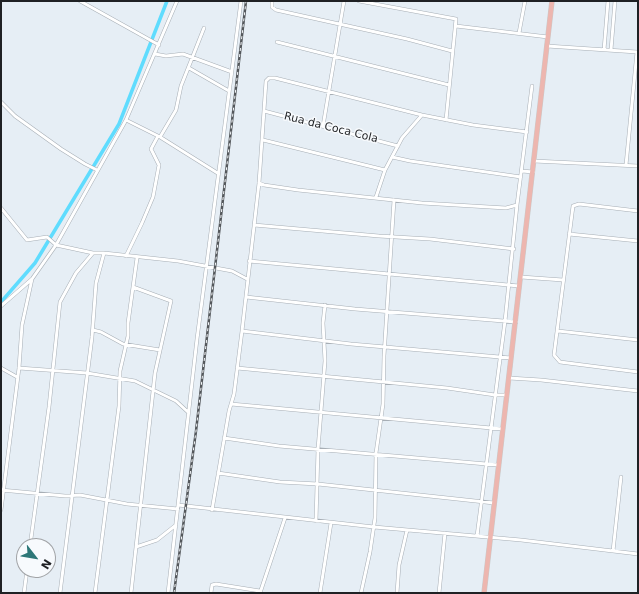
<!DOCTYPE html>
<style>
body{margin:0}
#map{position:relative;width:639px;height:594px;overflow:hidden;background:#e6eef5;font-family:"DejaVu Sans",sans-serif}
canvas{display:block}
.frame{position:absolute;inset:0;border:2px solid #1f2124;pointer-events:none}
.north{position:absolute;left:16px;top:538px;width:40px;height:40px;box-sizing:border-box;background:#f7fafd;border:1px solid #a1a3a6;border-radius:50%;rotate:121deg;font-size:11px;font-weight:700;line-height:16px;text-align:center;color:#1f2124}
.north::after{content:'';display:block;margin:auto;width:14px;height:18px;background:#2d7778;clip-path:polygon(50% 0,100% 100%,50% 72%,0 100%)}
</style>
<div id="map">
<canvas width="639" height="594"></canvas>
<div class="frame"></div>
<div class="north">N</div>
</div>
<script>
const ctx = document.querySelector('canvas').getContext('2d');
ctx.lineJoin = 'round';
const toPath = rows => new Path2D(rows.map(r => 'M' + r).join(''));
function trace(path, color, width, dash) { ctx.strokeStyle = color; ctx.lineWidth = width; ctx.lineCap = dash ? 'butt' : 'round'; ctx.setLineDash(dash || []); ctx.stroke(path); }
function write(font, color, halo, rows, align = 'center') {
  ctx.font = font + ' "DejaVu Sans",sans-serif'; ctx.lineWidth = 3; ctx.setLineDash([]); ctx.textBaseline = 'middle'; ctx.strokeStyle = halo; ctx.fillStyle = color; for (const [text, x, y, turn = 0] of rows) {
    ctx.save(); ctx.translate(x, y); ctx.rotate((+turn || 0) * Math.PI / 180); ctx.textAlign = isNaN(turn) ? turn : align; if (halo) ctx.strokeText(text, 0, 0); ctx.fillText(text, 0, 0); ctx.restore();
  }
}
const canal = toPath([
 [1,302,35,263,119,124,167,1]
]);
const street = toPath([
 [80,1,159,45],
 [272,1,272,7,276,10,407,39,452,51],
 [359,1,456,19,446,120],
 [456,26,548,37],
 [519,33,525,1],
 [277,42,449,85],
 [547,46,637,52,626,165],
 [604,50,608,1],
 [611,50,615,1],
 [155,54,166,56,183,54,232,72],
 [189,68,229,91],
 [1,102,15,116,61,149,85,164,97,170],
 [264,111,398,146],
 [126,120,158,136],
 [323,126,344,1],
 [160,137,219,174],
 [263,140,385,170],
 [392,157,410,161,521,177],
 [534,161,638,166],
 [522,171,533,172],
 [259,183,264,185,298,190,422,203,506,208,517,205],
 [376,197,385,170,402,138,422,115],
 [1,208,27,240,47,237,56,245,93,253,104,253,178,261,232,271,247,279],
 [638,211,579,204,573,206,554,355,560,362,638,372],
 [254,225,379,236,430,239,514,249],
 [569,234,638,241],
 [126,256,142,223,153,197,159,165,151,149,158,136,160,137,176,110,181,86,204,28],
 [249,261,519,286],
 [521,277,563,280],
 [246,297,355,309,516,322],
 [1,306,32,279,56,245,126,120,177,1],
 [93,330,101,332,123,344,160,350],
 [242,331,351,344,511,358],
 [558,331,638,340],
 [1,368,17,377],
 [19,368,87,373,135,381,176,401,189,413],
 [237,368,447,388,495,395,507,395],
 [509,378,541,380,638,391],
 [231,404,502,429],
 [224,438,279,446,498,465],
 [218,473,280,482,318,484,494,503],
 [1,490,65,496,80,495,127,504,178,509],
 [178,505,197,339,241,1],
 [1,510,19,368,22,325,32,279],
 [212,510,229,411,234,394,242,331,259,183,266,81,269,78,275,78,422,115,473,125,527,132],
 [316,521,318,449,325,361,323,323,325,305],
 [477,536,505,321,517,205,532,86],
 [30,546,49,407,60,302,76,273,93,253],
 [136,547,157,540,176,525],
 [613,551,621,477],
 [24,593,27,570],
 [60,593,92,337,96,283,104,253],
 [95,593,119,406,120,371,128,336,128,323,137,258],
 [131,593,155,373,171,301,133,287],
 [168,593,178,505,374,527,521,540,638,554],
 [211,593,212,585,216,584,260,591],
 [260,593,285,518],
 [320,593,331,523],
 [361,593,370,552,375,518,376,453,383,404,384,356,394,200],
 [397,593,399,565,407,530],
 [439,593,445,533]
]);
const primary = toPath([
 [484,593,552,1]
]);
const rail = toPath([
 [174,593,196,431,246,1]
]);
const streetNames = [
 ["Rua da Coca Cola",331,128,14]
];
trace(canal, '#5fdcfe', 3.5);
trace(street, '#a7aeb5', 4);
trace(primary, '#c9caca', 5.5);
trace(street, '#fff', 3);
trace(primary, '#edb6af', 4.5);
trace(rail, '#53575b', 2.5);
trace(rail, '#f7fafd', 1, [3]);
write('11px', '#1f2124', '#f7fafd', streetNames);
</script>
